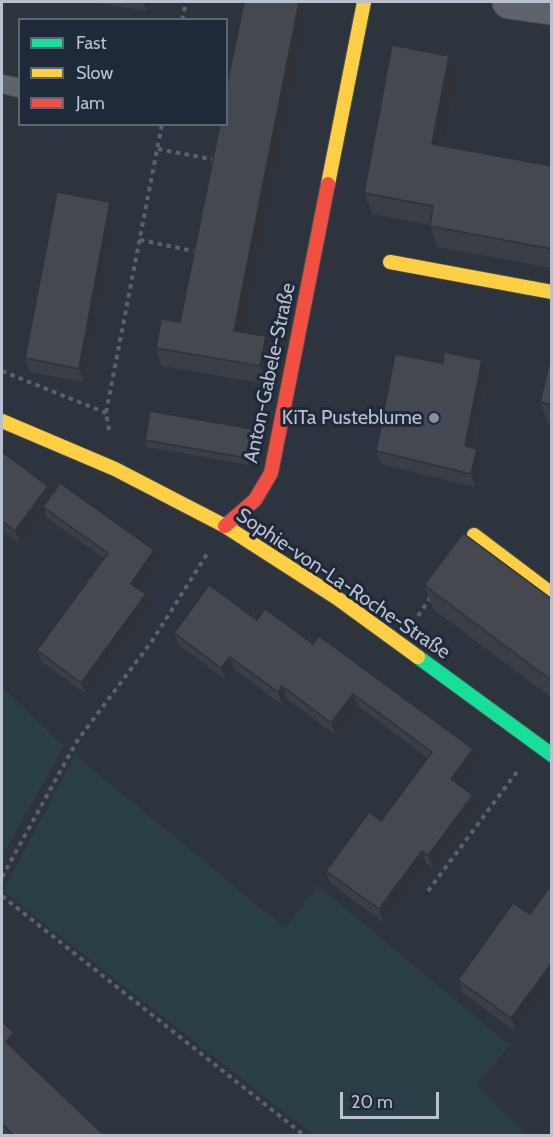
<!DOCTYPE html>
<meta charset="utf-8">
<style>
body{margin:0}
#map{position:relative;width:553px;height:1137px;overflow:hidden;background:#2e343e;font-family:Cabin,sans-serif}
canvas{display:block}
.frame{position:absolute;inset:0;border:3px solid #b9c0ce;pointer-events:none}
.legend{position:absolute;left:18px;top:18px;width:210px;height:108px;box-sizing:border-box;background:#20293a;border:2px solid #5d6575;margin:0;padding:8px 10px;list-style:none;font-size:18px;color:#b9c0ce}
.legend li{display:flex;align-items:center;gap:12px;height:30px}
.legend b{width:30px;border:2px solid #5d6575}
.scale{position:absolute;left:340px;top:1092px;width:99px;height:27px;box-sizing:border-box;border:3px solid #b9c0ce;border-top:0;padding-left:8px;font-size:18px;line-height:21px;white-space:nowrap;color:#b9c0ce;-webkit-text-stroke:4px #20293a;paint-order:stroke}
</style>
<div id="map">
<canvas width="553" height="1137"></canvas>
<div class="frame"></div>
<ul class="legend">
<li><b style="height:8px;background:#16e098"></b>Fast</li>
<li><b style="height:8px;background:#ffcf43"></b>Slow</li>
<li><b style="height:8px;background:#f24e42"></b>Jam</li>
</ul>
<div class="scale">20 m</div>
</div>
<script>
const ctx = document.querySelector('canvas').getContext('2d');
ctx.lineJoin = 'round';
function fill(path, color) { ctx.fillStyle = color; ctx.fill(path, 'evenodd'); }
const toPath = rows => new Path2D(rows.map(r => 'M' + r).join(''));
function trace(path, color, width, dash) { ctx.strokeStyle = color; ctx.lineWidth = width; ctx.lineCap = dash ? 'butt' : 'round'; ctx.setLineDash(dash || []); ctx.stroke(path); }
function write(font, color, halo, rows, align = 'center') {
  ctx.font = font + ' Cabin,sans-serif'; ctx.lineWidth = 6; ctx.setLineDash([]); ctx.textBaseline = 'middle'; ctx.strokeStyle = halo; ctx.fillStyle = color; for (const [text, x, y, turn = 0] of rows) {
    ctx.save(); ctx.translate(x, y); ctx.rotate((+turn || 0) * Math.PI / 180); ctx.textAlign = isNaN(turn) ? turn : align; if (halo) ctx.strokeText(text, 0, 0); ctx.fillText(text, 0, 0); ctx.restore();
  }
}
const green = toPath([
 [2,687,64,746,2,857],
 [75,755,285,928,318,886,510,1045,477,1085,526,1135,313,1135,3,891]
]);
const path = toPath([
 [182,20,186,2],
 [158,149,216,160],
 [140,240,198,252],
 [2,371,106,413],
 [109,430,106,413,162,124],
 [418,616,431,597],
 [2,877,77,741,152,641,207,554],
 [428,891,519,769],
 [2,896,305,1136]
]);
const lane = toPath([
 [2,84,20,88]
]);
const street = toPath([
 [509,2,552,8]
]);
const fast = toPath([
 [418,657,552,755]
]);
const slow = toPath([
 [328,184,364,2],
 [390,262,552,292],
 [2,421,115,469,225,526,337,598,418,657],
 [474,535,552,594]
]);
const jam = toPath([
 [225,526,255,500,271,473,328,184]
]);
const wall = toPath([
 [98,2,149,2,147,11,98,3],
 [244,2,309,2,243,333,272,354,267,384,162,366,156,348,180,322],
 [449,56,457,77,444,146,552,166,552,268,437,247,430,225,372,214,364,193],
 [115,216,84,382,30,372,25,358],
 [552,353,552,424,548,423,540,402],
 [487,373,473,448,477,449,482,462,475,487,381,464,376,451],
 [252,429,254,436,249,465,147,447,145,440],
 [2,452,48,486,51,496,154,550,158,561,139,589,150,606,86,694,41,661,37,650,104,558,47,518,45,510,20,544,2,531],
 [424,585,552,599,552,698,433,609],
 [257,620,313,644,477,761,460,785,478,807,433,868,426,863,383,922,330,883,326,871,381,821,428,758,358,706,336,735,287,699,282,705,234,669,226,680,179,645,174,633],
 [552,884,552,983,516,1032,463,993,458,980,530,914],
 [2,1021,14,1033,19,1045,14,1050,105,1136,6,1136,2,1131]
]);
const shadedWall = toPath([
 [143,2,149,2,147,11],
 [299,2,309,2,240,349,234,331],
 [449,56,457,77,440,165,432,144],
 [110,202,115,216,84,382,79,369],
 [266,336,272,354,267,384,260,366],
 [482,360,487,373,470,459,465,446],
 [252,429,254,436,249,465,246,458],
 [477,449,482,462,475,487,471,474],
 [48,486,53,500,43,507,45,510,20,544,15,531],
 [154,550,158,561,135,595,131,584],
 [146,594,150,606,86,694,81,683],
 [230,657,234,669,226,680,221,668],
 [282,686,287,699,282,705,278,692],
 [353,694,358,706,336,735,331,723],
 [473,749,477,761,456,791,451,779],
 [473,795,478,807,433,868,428,856],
 [422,851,426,863,383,922,379,909],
 [552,963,552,983,516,1032,511,1018],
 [14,1033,19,1045,10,1054,6,1042]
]);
const building = toPath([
 [244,2,299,2,234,331,266,336,260,366,156,348,161,319,180,322,220,124,226,124,226,89,244,2],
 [392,45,449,56,432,144,552,166,552,249,430,226,433,206,364,193,392,45],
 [57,192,110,202,79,369,25,358,57,192],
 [444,352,482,360,465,446,477,449,471,474,376,451,395,354,443,363,444,352],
 [552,353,552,405,540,402,552,353],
 [150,411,252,429,246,458,145,440,150,411],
 [2,452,48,486,15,531,2,521,2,452],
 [60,483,154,550,131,584,146,594,81,683,37,650,108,553,43,507,60,483],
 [463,533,552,599,552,681,424,585,463,533],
 [209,585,257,620,265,609,313,644,319,636,473,749,451,779,473,795,428,856,422,851,379,909,326,871,369,812,381,821,432,752,353,694,331,723,282,686,278,692,230,657,221,668,174,633,209,585],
 [552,884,552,963,511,1018,458,980,513,903,530,914,552,884],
 [2,1021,14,1033,6,1042,105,1136,14,1136,2,1123,2,1021]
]);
const markers = [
 [434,418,6,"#888f9c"]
];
const streetNames = [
 ["Anton-Gabele-Straße",270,373,-78],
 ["Sophie-von-La-Roche-Straße",343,584,34]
];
const poiNames = [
 ["KiTa Pusteblume",422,418]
];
fill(green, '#2a3e45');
trace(lane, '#4b4f56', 20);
trace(street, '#4b4f56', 35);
trace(fast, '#4b4f56', 16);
trace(slow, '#4b4f56', 16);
trace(jam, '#4b4f56', 16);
trace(path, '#5c6268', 4, [4.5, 4.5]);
trace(lane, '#5f636b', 18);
trace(street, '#5f636b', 33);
trace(fast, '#16e098', 14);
trace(slow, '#ffcf43', 14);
trace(jam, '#f24e42', 14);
fill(wall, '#3a3e46');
fill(shadedWall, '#2f3239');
fill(building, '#434851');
trace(building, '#2f3239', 1.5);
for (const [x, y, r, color] of markers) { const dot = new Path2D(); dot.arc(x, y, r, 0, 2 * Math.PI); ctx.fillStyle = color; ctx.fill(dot); trace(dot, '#20293a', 2); }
write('20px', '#b9c0ce', '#20293a', streetNames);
write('20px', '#b9c0ce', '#20293a', poiNames, 'right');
</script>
